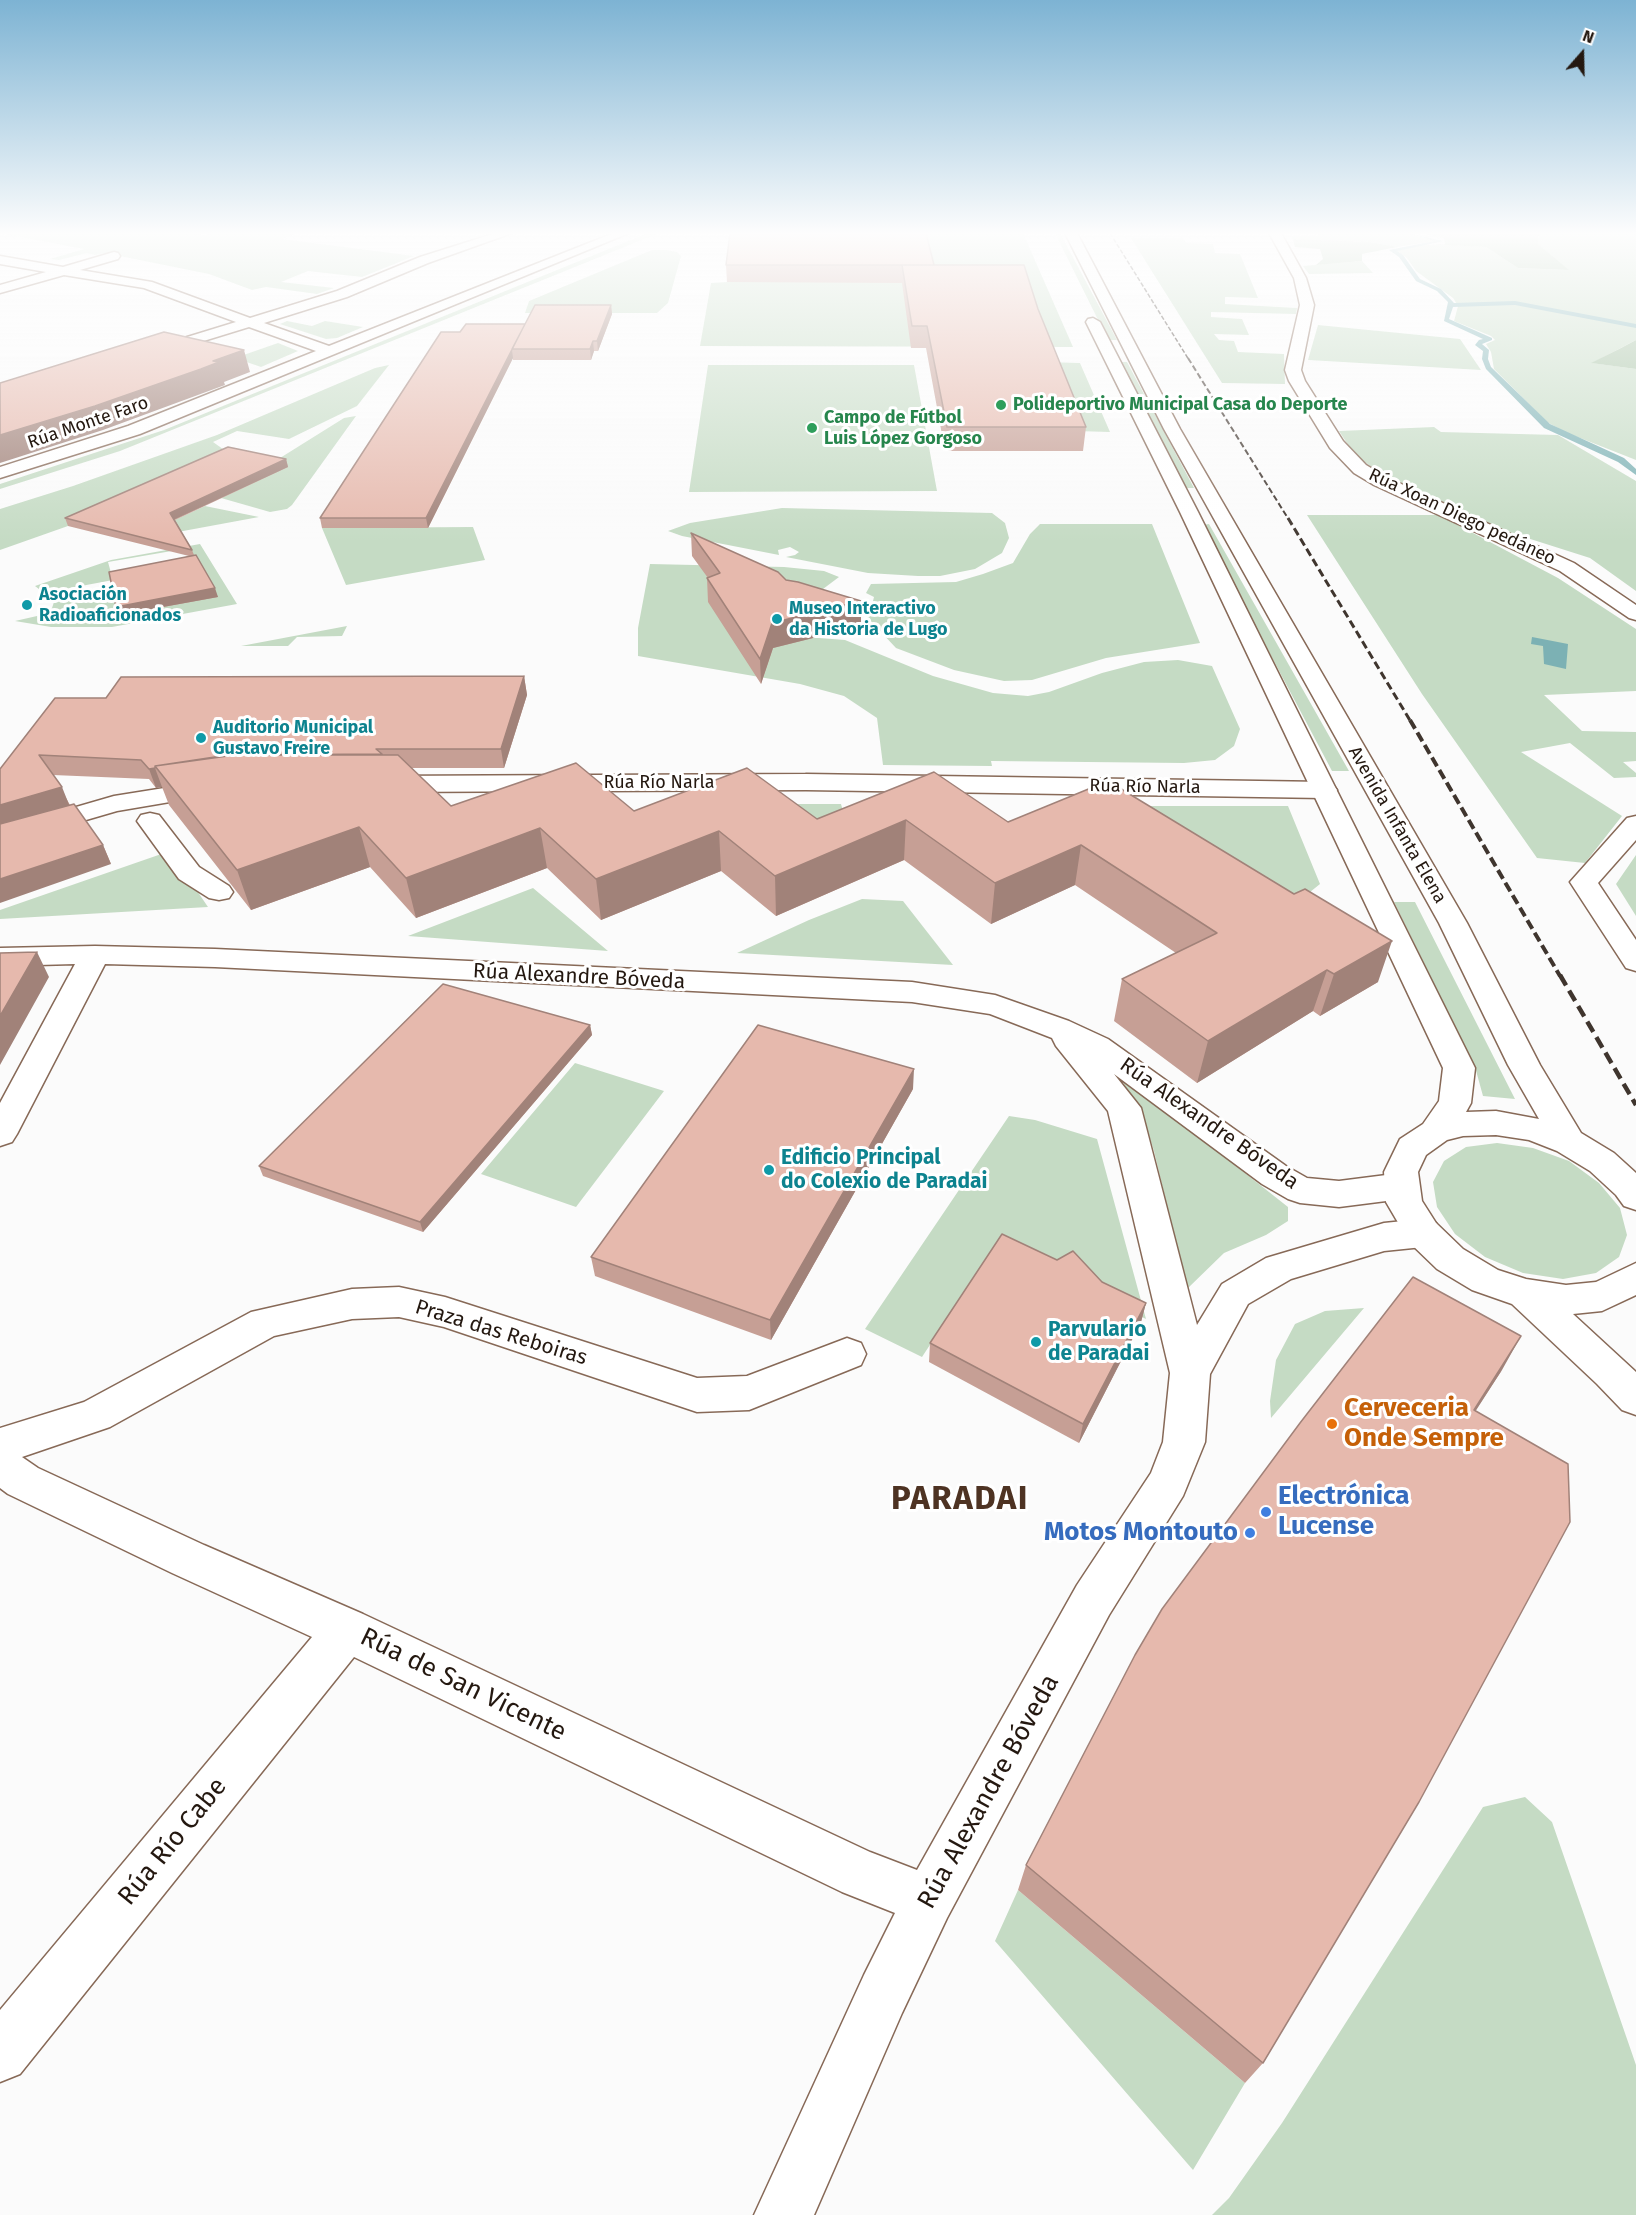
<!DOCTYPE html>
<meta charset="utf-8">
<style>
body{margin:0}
#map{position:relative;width:1636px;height:2215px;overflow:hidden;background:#fbfbfb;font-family:"Fira Sans",sans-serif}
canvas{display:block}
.north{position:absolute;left:1552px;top:24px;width:60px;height:60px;-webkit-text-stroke:4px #fff;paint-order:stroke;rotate:20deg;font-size:16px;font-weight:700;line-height:24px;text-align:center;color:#241810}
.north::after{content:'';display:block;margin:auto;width:21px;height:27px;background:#241810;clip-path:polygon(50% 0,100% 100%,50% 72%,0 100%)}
</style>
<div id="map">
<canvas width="1636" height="2215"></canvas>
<div class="north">N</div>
</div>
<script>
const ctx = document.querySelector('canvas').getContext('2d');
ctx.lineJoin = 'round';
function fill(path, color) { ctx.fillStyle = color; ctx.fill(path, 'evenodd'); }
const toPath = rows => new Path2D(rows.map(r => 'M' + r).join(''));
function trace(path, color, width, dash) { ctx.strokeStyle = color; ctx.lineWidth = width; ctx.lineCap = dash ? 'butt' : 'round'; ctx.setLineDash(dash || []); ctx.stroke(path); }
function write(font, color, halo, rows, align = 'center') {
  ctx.font = font + ' "Fira Sans",sans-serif'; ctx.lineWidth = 6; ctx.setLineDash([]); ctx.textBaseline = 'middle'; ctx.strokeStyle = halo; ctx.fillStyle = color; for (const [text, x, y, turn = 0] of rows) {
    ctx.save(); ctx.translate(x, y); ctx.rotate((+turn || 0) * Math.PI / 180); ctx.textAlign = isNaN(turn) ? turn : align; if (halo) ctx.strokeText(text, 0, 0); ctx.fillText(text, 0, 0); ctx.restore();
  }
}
const green = toPath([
 [0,233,183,233,205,235,214,233,297,233,282,239,414,256,362,277,308,271,281,282,334,288,317,294,266,287,252,290,209,274,105,253,95,255,87,253,59,260,50,259,84,249],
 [648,233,659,233,120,451,0,489,0,484,164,430],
 [734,233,1023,233,1073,347,700,346,711,283,728,282],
 [1055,233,1060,233,1117,340,1108,340],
 [1318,233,1407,233,1434,241,1397,247,1370,242,1293,239,1290,236,1319,236],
 [1539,233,1636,233,1636,340,1592,363,1636,369,1636,460,1565,432,1547,422,1494,369,1491,352,1486,344,1495,340,1491,336,1454,321,1458,306,1453,298,1416,271,1407,258,1397,251,1407,247,1440,244,1486,247,1518,268,1568,270,1538,244],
 [1131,238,1183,238,1186,243,1213,244,1215,253,1240,254,1258,298,1225,297,1225,304,1297,308,1296,314,1211,312,1211,317,1242,319,1249,335,1214,334,1219,340,1234,341,1238,352,1284,354,1285,384,1222,383],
 [652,250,666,250,677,252,681,256,668,303,657,313,525,313,529,301],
 [1362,261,1373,273,1309,274,1303,266],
 [287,321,312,326,325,321,363,327,337,338,326,339,280,324],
 [1318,325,1460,339,1481,370,1308,360],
 [278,343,298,351,261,367,235,358],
 [1047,362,1080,363,1110,432,1075,431],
 [1121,362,1127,362,1194,488,1185,488],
 [389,365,357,406,289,439,237,431,213,442,230,454,68,526,0,550,0,509,73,486,217,435,375,368],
 [708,365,914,365,937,491,689,492],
 [356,416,292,505,287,509,270,512,221,498,287,467,272,463,344,418],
 [1434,427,1441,432,1558,435,1636,481,1636,591,1590,558,1499,529,1381,474,1354,454,1339,431],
 [205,506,259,517,129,541],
 [782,508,992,513,1005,523,1009,538,1002,553,975,569,940,576,918,576,868,573,786,557,795,555,799,552,790,547,778,550,779,555,682,536,668,531,690,523],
 [1307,515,1439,515,1558,578,1636,629,1636,691,1544,695,1582,731,1636,732,1636,761,1623,762,1636,773,1636,777,1614,778,1570,743,1521,752,1622,816,1585,863,1537,858,1422,694],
 [1040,524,1152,524,1200,643,1106,658,1032,680,1004,681,954,670,896,648,864,614,872,605,874,597,866,593,871,584,956,582,983,574,1013,563,1030,534],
 [1209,524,1349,771,1332,771,1202,525],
 [473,527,485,560,346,585,322,528],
 [200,544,237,604,112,627,51,627,15,621,37,616,52,608,54,602,84,597,86,601,115,596,217,597,189,548,108,562,113,580,44,593,35,586,111,560],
 [650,564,784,567,824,571,839,577,811,598,828,626,819,638,845,640,933,676,993,693,1028,696,1049,692,1102,673,1144,662,1178,660,1212,666,1240,729,1234,746,1215,760,1184,763,991,761,992,766,883,765,877,718,844,696,800,684,638,656,638,628],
 [347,626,342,636,297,637,288,646,241,646],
 [779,804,841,804,843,811,806,823],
 [1131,806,1288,806,1320,884,1279,917],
 [170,851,208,907,0,919,0,910],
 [1636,855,1636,916,1616,884],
 [533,888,608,951,408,936],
 [862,899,903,901,953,965,737,953,809,920],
 [1394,902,1415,902,1515,1099,1483,1096,1475,1067],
 [575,1063,664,1091,576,1207,481,1174],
 [1122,1076,1288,1207,1288,1221,1266,1235,1224,1253,1187,1289,1154,1151,1140,1106,1124,1085],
 [1009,1116,1035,1120,1097,1139,1146,1319,995,1246,922,1357,865,1329],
 [1497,1143,1533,1148,1569,1161,1599,1183,1620,1208,1627,1235,1619,1257,1596,1273,1563,1279,1523,1273,1485,1257,1455,1234,1437,1207,1433,1182,1444,1161,1466,1147],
 [1364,1308,1271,1418,1270,1401,1276,1360,1295,1324,1325,1311],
 [1525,1797,1552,1822,1636,2065,1636,2215,1212,2215,1229,2198,1282,2123,1483,1807],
 [1018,1890,1245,2083,1193,2170,995,1941]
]);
const forest = toPath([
 [1420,233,1539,233,1538,244,1569,270,1518,268,1486,247,1445,245,1444,238],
 [1293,239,1370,242,1397,247,1362,254,1362,261,1316,265,1323,259,1320,249,1295,247],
 [1636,340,1636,369,1591,363,1621,348]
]);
const water = toPath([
 [1532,637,1568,644,1566,669,1544,664,1543,646,1531,644]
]);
const stream = toPath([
 [1408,233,1444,241,1397,251,1403,255,1420,279,1441,289,1454,303,1515,301,1636,324,1636,328,1515,305,1453,307,1449,319,1492,338,1492,340,1482,344,1489,350,1488,359,1491,367,1550,424,1624,458,1636,469,1636,475,1618,462,1544,428,1486,369,1482,359,1483,351,1475,345,1479,340,1483,339,1444,321,1448,302,1437,291,1416,281,1399,257,1389,250,1434,241,1408,233]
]);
const street = toPath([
 [496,233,512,233,428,263,347,297,264,323,329,346,614,233,629,233,140,434,0,478,0,467,128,426,316,351,249,327,158,355,148,355,146,352,148,349,236,322,144,288,64,275,0,293,0,285,46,272,0,264,0,256,63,267,114,252,118,253,120,256,118,259,80,270,152,282,250,318,337,291,420,257,496,233],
 [1269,233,1281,233,1306,278,1314,305,1301,370,1305,381,1343,441,1366,465,1386,477,1574,563,1636,605,1636,620,1629,618,1560,571,1374,485,1354,473,1330,448,1289,381,1285,370,1300,305,1294,278,1269,233],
 [806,774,1324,782,1333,785,1337,790,1333,795,1324,798,806,790,383,792,374,789,370,784,374,779,383,776,806,774],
 [208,781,217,784,221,789,217,794,117,811,0,845,0,829,114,796,208,781],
 [150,813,159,815,199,867,229,886,233,892,229,898,219,900,209,898,179,879,137,821,141,815,150,813],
 [1636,816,1636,840,1598,883,1636,940,1636,971,1626,968,1570,882,1627,818,1636,816],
 [95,946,215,949,912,982,995,995,1069,1021,1108,1039,1286,1166,1307,1178,1339,1181,1402,1173,1414,1177,1419,1186,1414,1195,1402,1199,1339,1207,1300,1203,1288,1199,1262,1184,1114,1074,1141,1108,1197,1325,1222,1284,1266,1258,1384,1223,1423,1219,1436,1223,1441,1233,1436,1243,1423,1247,1384,1251,1291,1279,1248,1304,1210,1374,1205,1442,1183,1496,1109,1615,947,1918,902,2013,814,2215,754,2215,864,1975,895,1913,842,1892,354,1657,20,2074,0,2082,0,2010,312,1637,172,1573,8,1494,0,1488,0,1428,84,1402,251,1312,352,1289,399,1287,445,1297,697,1378,747,1376,847,1338,861,1343,866,1354,861,1365,749,1410,697,1412,444,1327,399,1317,352,1319,274,1336,110,1427,22,1457,38,1468,204,1545,363,1614,870,1852,917,1870,1077,1585,1151,1473,1163,1442,1170,1373,1108,1111,1056,1046,1052,1038,990,1014,912,1002,215,967,105,964,17,1134,12,1142,0,1146,0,1103,75,964,0,966,0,948,95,946]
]);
const secondary = toPath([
 [1065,233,1077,233,1180,429,1467,923,1540,1065,1581,1133,1614,1153,1636,1173,1636,1210,1624,1206,1616,1195,1590,1171,1557,1151,1529,1140,1496,1135,1463,1136,1447,1140,1426,1155,1418,1172,1422,1201,1436,1223,1463,1249,1498,1270,1526,1279,1566,1285,1596,1282,1636,1263,1636,1295,1602,1311,1573,1314,1636,1372,1636,1415,1622,1410,1597,1384,1512,1304,1472,1290,1437,1269,1410,1243,1386,1202,1384,1172,1400,1139,1423,1124,1439,1101,1443,1068,1180,512,1086,322,1088,319,1093,318,1100,322,1198,512,1475,1068,1471,1103,1466,1112,1496,1111,1539,1119,1508,1065,1439,923,1164,429,1065,233]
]);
const railFar4 = toPath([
 [1110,233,1189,360]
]);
const railFar3 = toPath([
 [1188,358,1289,520]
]);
const railFar2 = toPath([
 [1288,518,1411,722]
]);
const railFar1 = toPath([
 [1410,720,1560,976]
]);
const rail = toPath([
 [1560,975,1636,1105]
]);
const wall = toPath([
 [726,265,934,265,1038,309,1086,427,1083,451,945,451,926,348,911,348,902,283,727,282],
 [611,305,612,314,598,351,594,351,591,360,513,360,513,358,428,528,322,528,320,518,460,332,525,324],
 [286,459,288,467,175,520,192,550,194,555,218,597,119,615,189,556,68,526,65,518],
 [691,533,786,580,861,626,773,648,761,684,708,602,707,578,708,578,692,556],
 [524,676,527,695,504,768,412,768,451,806,634,811,817,819,1008,822,1108,781,1378,982,1320,1016,1313,1011,1197,1083,1114,1021,1122,979,1176,953,1075,885,991,924,904,860,776,916,721,871,601,920,547,868,416,918,370,867,251,910,169,805,162,787,156,788,149,779,53,775,70,805,103,845,111,864,0,769,106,698],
 [590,1025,592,1035,423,1232,263,1176,259,1166],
 [913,1089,771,1340,595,1276,591,1257],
 [1102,1282,1146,1303,1141,1322,1079,1443,929,1362,930,1343],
 [1502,1370,1475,1411,1263,2063,1245,2083,1018,1890,1026,1865]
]);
const shadedWall = toPath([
 [611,305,612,314,598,351,597,341],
 [593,341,594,351,591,360,590,349],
 [244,350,250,372,224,382,225,385,103,430,0,463,0,435],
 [512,350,513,358,428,528,426,518],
 [286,459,288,467,173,520,170,513],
 [215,588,218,597,119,615,116,607],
 [861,601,861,626,773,648,761,684,760,659,772,623],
 [524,676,527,695,504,768,501,749],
 [155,768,162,787,156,788,149,769],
 [62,787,70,807,0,827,0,805],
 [906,820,904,860,776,916,775,876],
 [359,827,370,867,251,910,237,870],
 [540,828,547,868,416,918,406,878],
 [719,831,721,871,601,920,596,879],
 [103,845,111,864,0,903,0,879],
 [1081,845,1075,885,991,924,995,883],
 [1392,941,1378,982,1320,1016,1334,974],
 [37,952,49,977,0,1065,0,1016],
 [1327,970,1313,1011,1197,1083,1208,1041],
 [590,1025,592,1035,423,1232,420,1222],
 [914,1069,913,1089,771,1340,770,1320],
 [1146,1303,1141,1322,1079,1443,1083,1424],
 [1521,1336,1502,1370,1455,1443,1474,1410]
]);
const building = toPath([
 [730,233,926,233,934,265,726,265,730,233],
 [902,265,1024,265,1038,309,1086,427,947,427,927,326,912,326,902,265],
 [535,305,611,305,597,341,593,341,590,349,512,349,535,305],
 [466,324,525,324,426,518,320,518,441,332,460,332,466,324],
 [164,332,244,350,213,361,219,362,201,369,95,406,0,435,0,383,164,332],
 [228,447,286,459,170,513,192,550,65,518,228,447],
 [691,533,778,572,786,580,798,582,861,601,772,623,760,659,707,578,720,573,691,533],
 [196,555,215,588,116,607,109,572,196,555],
 [524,676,501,749,376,749,382,754,235,755,155,766,155,768,149,769,141,760,39,755,62,787,0,805,0,769,55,698,106,698,121,677,524,676],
 [228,755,398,755,451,806,576,763,634,811,747,768,817,819,934,772,1008,822,1108,781,1294,894,1305,889,1392,941,1334,974,1327,970,1208,1041,1122,979,1217,933,1081,845,995,883,906,820,775,876,719,831,596,879,540,828,406,878,359,827,237,870,155,766,228,755],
 [74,804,103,845,0,879,0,824,74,804],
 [37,952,0,1016,0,953,37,952],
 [443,984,590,1025,420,1222,259,1166,443,984],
 [758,1025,914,1069,770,1320,591,1257,758,1025],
 [1002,1234,1057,1260,1073,1251,1102,1282,1146,1303,1083,1424,930,1343,1002,1234],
 [1413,1277,1521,1336,1474,1410,1568,1464,1570,1522,1419,1802,1263,2063,1026,1865,1135,1655,1162,1609,1300,1423,1413,1277]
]);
const markers = [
 [1001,405,6,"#2e9e5b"],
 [812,428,6,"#2e9e5b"],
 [27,605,6,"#0f9aa8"],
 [777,619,6,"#0f9aa8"],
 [201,738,6,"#0f9aa8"],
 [769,1170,6,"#0f9aa8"],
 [1036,1342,6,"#0f9aa8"],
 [1332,1424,6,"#e8710a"],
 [1266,1512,6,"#3f7fe0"],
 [1250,1533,6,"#3f7fe0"]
];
const farLeisurenames = [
 ["Polideportivo Municipal Casa do Deporte",1013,405],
 ["Campo de Fútbol",824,418],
 ["Luis López Gorgoso",824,439]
];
const farStreetnames = [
 ["Rúa Monte Faro",88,423,-19],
 ["Rúa Xoan Diego pedáneo",1462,517,25],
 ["Rúa Río Narla",659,783],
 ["Rúa Río Narla",1145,787,1],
 ["Avenida Infanta Elena",1397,825,60]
];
const farCulturenames = [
 ["Asociación",39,595],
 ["Radioaficionados",39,616],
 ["Museo Interactivo",789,609],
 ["da Historia de Lugo",789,630],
 ["Auditorio Municipal",213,728],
 ["Gustavo Freire",213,749]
];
const streetNames = [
 ["Rúa Alexandre Bóveda",579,977,3],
 ["Rúa Alexandre Bóveda",1209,1124,35],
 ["Praza das Reboiras",501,1333,17]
];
const cultureNames = [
 ["Edificio Principal",781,1158],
 ["do Colexio de Paradai",781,1182],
 ["Parvulario",1048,1330],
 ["de Paradai",1048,1354]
];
const nearFoodnames = [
 ["Cerveceria",1344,1409],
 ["Onde Sempre",1344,1439]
];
const nearShopnames = [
 ["Electrónica",1278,1497],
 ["Lucense",1278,1527],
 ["Motos Montouto",1238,1533,"right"]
];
const nearStreetnames = [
 ["Rúa de San Vicente",463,1685,26],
 ["Rúa Alexandre Bóveda",989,1792,-61],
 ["Rúa Río Cabe",173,1842,-51]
];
const nearDistrictnames = [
 ["PARADAI",960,1500]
];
fill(green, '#c5dbc4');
fill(forest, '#a1bf9f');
fill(water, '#7cb1b4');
fill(stream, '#7cb1b4');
trace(street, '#876957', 3);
trace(secondary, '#876957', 3);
fill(street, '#fff');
fill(secondary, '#fff');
trace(railFar4, '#3f352e', 1.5, [4.5, 2]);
trace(railFar3, '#3f352e', 2, [6, 3]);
trace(railFar2, '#3f352e', 3, [8, 4]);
trace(railFar1, '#3f352e', 4, [10, 4.5]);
trace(rail, '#3f352e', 4.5, [12, 6]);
fill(wall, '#c69f95');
fill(shadedWall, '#a18279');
fill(building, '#e6b9ad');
trace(building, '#a18279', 1.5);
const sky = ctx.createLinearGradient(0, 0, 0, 543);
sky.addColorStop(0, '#7db3d3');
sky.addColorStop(0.43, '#fdfdfd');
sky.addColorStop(1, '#fdfdfd00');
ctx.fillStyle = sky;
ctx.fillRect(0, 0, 1636, 543);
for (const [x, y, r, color] of markers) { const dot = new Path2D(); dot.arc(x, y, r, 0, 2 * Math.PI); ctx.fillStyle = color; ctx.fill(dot); trace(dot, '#fff', 2); }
write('bold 18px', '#27864d', '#fff', farLeisurenames, 'left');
write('18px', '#241810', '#fff', farStreetnames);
write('bold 18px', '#0d838f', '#fff', farCulturenames, 'left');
write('21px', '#241810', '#fff', streetNames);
write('bold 21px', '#0d838f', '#fff', cultureNames, 'left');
write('bold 26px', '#c56008', '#fff', nearFoodnames, 'left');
write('bold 26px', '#366cbe', '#fff', nearShopnames, 'left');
write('26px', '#241810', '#fff', nearStreetnames);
ctx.letterSpacing = '1.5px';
write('bold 33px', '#4e3323', '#fff', nearDistrictnames);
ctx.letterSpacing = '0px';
</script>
